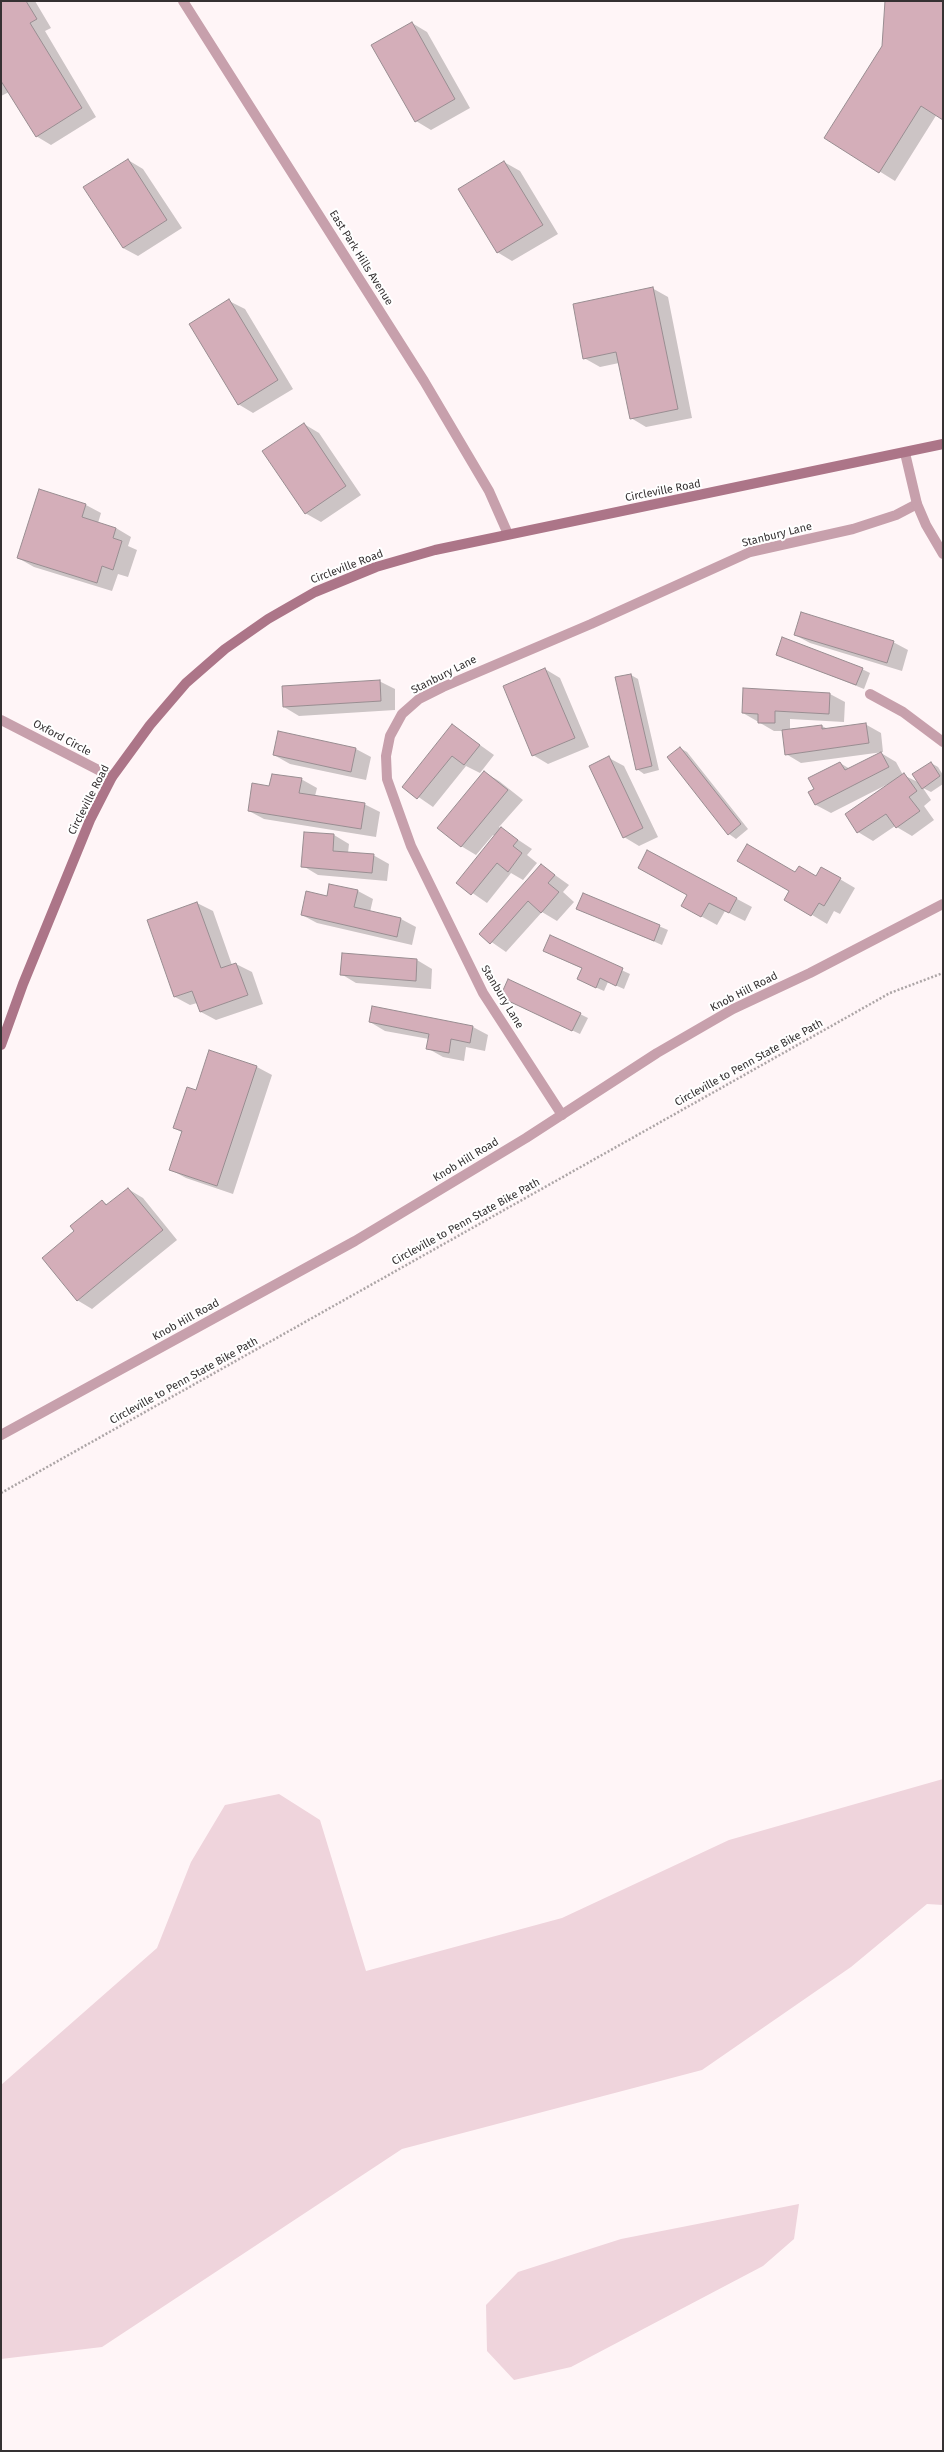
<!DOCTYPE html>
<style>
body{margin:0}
#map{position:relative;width:944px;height:2452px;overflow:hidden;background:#fff5f7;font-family:"Fira Sans",sans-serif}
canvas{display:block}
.frame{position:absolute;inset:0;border:2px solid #353132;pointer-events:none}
</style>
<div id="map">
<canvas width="944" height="2452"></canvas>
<div class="frame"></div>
</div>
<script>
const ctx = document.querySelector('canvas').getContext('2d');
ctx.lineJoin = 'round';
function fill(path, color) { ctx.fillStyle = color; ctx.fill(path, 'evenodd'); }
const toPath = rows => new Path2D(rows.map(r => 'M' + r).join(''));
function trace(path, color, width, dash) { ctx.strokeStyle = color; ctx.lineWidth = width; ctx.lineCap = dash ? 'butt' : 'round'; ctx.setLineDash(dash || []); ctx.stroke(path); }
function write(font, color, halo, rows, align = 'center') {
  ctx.font = font + ' "Fira Sans",sans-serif'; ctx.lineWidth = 4; ctx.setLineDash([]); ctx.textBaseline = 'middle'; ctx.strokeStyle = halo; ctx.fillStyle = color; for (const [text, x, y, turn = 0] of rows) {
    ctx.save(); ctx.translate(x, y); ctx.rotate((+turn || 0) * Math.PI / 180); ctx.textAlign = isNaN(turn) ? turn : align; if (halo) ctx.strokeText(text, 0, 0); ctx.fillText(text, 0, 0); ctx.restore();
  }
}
const green = toPath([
 [943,1779,943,1905,927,1904,851,1967,702,2070,402,2149,102,2347,1,2359,1,2085,157,1948,191,1862,225,1805,279,1794,320,1820,366,1971,562,1918,729,1840],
 [799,2204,794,2239,763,2266,571,2367,514,2380,487,2351,486,2305,518,2272,621,2239]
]);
const shadow = toPath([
 [1,1,35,1,51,28,45,31,96,117,51,145,36,136,9,92,1,96],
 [886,1,943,1,943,118,937,114,895,181,826,138,883,47],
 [412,23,427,32,470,108,431,130,416,121],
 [128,160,143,169,182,228,138,256,123,248],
 [504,162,520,171,558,234,512,261,497,252],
 [652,288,668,297,692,418,646,427,631,418,619,363,600,367,584,358],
 [229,301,245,309,293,389,253,413,238,404],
 [304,424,319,433,361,495,321,522,305,513],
 [39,490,86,505,101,513,98,523,116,528,131,537,128,546,137,550,128,577,118,574,112,591,34,567,18,558],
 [795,635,893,642,908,650,902,671,810,643],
 [777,654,862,669,870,673,864,689],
 [545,669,560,678,589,747,548,764,533,755],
 [631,675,638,679,659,770,644,774,637,769],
 [379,681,395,689,395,710,299,716,284,707],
 [830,694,845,702,844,722,790,719,790,730,822,726,828,729,865,724,881,733,883,752,801,763,786,754,783,731,774,731,743,713],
 [452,725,494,755,480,773,466,766,433,807,404,787],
 [680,748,687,752,748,829,736,839,729,834],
 [356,749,371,757,366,780,290,764,274,755],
 [881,753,896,762,903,775,920,783,931,763,938,767,943,775,943,784,931,792,923,788,931,800,924,806,934,820,912,836,895,826,873,841,858,832,846,815,890,783,831,813,816,805,810,793,815,790,840,763,850,769],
 [609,758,624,766,658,837,639,846,624,837],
 [484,772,499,781,523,800,499,827,532,849,527,855,537,863,523,880,511,873,487,903,458,883,495,836,493,835,476,855,461,846],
 [301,779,317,788,315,796,364,804,380,812,376,837,264,819,249,811,270,788],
 [334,835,349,844,348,853,373,855,389,864,387,881,318,875,303,866],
 [648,851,752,907,745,921,725,911,717,925,697,914,688,895],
 [541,865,569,885,563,892,574,902,557,921,542,912,506,952,480,934],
 [821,868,855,888,840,914,834,911,827,924,786,899,796,873,816,877],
 [358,891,373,899,370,912,401,919,416,927,412,945,317,923,302,915,327,897],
 [584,894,668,930,662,945,577,908],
 [197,903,213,911,232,965,236,964,252,972,263,1004,216,1020,201,1012,197,1003,190,1005,175,997,148,920],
 [550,937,630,974,624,989,608,982,604,991,586,983,583,969,552,955],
 [343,954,417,960,432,969,431,989,356,983,341,974],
 [509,1001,580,1014,588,1018,580,1034],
 [370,1022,473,1027,488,1035,485,1051,466,1047,464,1061,443,1057,427,1048,429,1039,385,1031],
 [210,1051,257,1067,272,1075,233,1194,186,1178,171,1170,183,1133,174,1128,197,1091],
 [128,1189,143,1198,177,1240,92,1309,77,1300,75,1231,102,1201,108,1205]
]);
const building = toPath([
 [1,1,26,1,37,19,30,23,82,108,36,137,1,81,1,1],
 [885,1,943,1,943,120,921,106,879,173,824,138,882,46,885,1],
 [412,22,455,99,415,122,371,45,412,22],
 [128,159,167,220,123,248,83,187,128,159],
 [504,161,543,225,497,253,458,189,504,161],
 [653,287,678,409,630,419,616,352,583,359,573,304,653,287],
 [229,299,278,380,238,405,189,324,229,299],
 [304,423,346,486,305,514,262,451,304,423],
 [39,489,86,504,82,517,116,528,113,538,122,541,113,570,102,566,97,583,17,558,39,489],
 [801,612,894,641,887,663,794,635,801,612],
 [782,637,863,668,856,685,776,655,782,637],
 [545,668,575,738,532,756,503,686,545,668],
 [631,674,652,766,636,770,615,677,631,674],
 [380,680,381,701,283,707,282,686,380,680],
 [743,688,830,693,829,714,775,711,775,723,758,723,758,714,742,713,743,688],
 [866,723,869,743,785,755,782,730,822,725,822,729,866,723],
 [452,724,480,745,464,765,452,756,417,799,402,787,452,724],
 [278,731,356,748,351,772,273,755,278,731],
 [680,747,741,824,728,835,667,757,680,747],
 [881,752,889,767,815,805,808,792,814,789,808,778,840,762,845,770,881,752],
 [609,756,643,828,623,838,589,766,609,756],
 [931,762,940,776,922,789,912,774,931,762],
 [484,771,508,790,461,847,437,828,484,771],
 [904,773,917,791,909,797,920,811,896,828,886,814,857,833,845,814,904,773],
 [272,774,302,778,299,793,365,803,361,829,248,811,252,783,269,786,272,774],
 [501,827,518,840,513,846,522,853,508,872,497,863,471,895,456,883,501,827],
 [304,832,334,834,333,851,374,854,372,873,301,867,304,832],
 [747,844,795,872,799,866,816,876,821,867,841,878,824,906,819,903,811,916,784,900,789,891,737,861,747,844],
 [647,850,737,898,729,913,709,903,701,917,681,906,687,895,638,868,647,850],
 [541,864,555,875,548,883,559,892,541,913,528,901,490,944,479,934,541,864],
 [329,884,358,890,354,907,401,918,397,937,301,915,306,891,327,896,329,884],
 [583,893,660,925,654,941,576,909,583,893],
 [197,902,221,968,236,963,248,995,200,1012,192,991,174,997,147,920,197,902],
 [550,935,623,968,616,986,600,978,596,988,577,979,582,968,543,951,550,935],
 [342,953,417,959,416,981,340,975,342,953],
 [508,979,581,1013,572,1031,500,997,508,979],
 [372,1006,473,1026,470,1043,451,1039,449,1053,426,1049,429,1034,369,1022,372,1006],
 [209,1050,257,1066,217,1186,169,1170,182,1131,173,1128,187,1087,196,1090,209,1050],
 [128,1188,163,1230,77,1301,42,1258,74,1231,70,1226,102,1200,106,1205,128,1188]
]);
const path = toPath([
 [1,1493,890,993,943,973]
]);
const lane = toPath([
 [870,694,903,712,943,742],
 [562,1115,483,993,411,846,387,779,386,756,390,736,402,714,419,699,443,687,591,624,750,552,853,529,896,515,917,504]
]);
const street = toPath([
 [183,1,424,381,489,491,508,534],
 [905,453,917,504,926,525,943,554],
 [1,720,112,777],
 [1,1435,355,1241,526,1138,657,1053,733,1009,810,973,943,904]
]);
const secondary = toPath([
 [1,1045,23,984,90,820,112,777,150,725,186,683,225,649,268,619,315,592,376,567,435,550,943,444]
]);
const streetNames = [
 ["East Park Hills Avenue",361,258,58],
 ["Circleville Road",663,491,-11],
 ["Stanbury Lane",777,535,-14],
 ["Circleville Road",347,567,-21],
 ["Stanbury Lane",444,675,-27],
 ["Oxford Circle",62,738,28],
 ["Circleville Road",89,800,-63],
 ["Knob Hill Road",744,992,-27],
 ["Stanbury Lane",502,997,59],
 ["Circleville to Penn State Bike Path",749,1063,-29],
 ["Knob Hill Road",466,1160,-31],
 ["Circleville to Penn State Bike Path",466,1222,-29],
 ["Knob Hill Road",186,1320,-29],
 ["Circleville to Penn State Bike Path",184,1381,-29]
];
fill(green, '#efd4dc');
fill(shadow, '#0003');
fill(building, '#d4aeb9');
trace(building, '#998d91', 1);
trace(path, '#aca5a6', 2.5, [2, 2]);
trace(lane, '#c7a0ac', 10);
trace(street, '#c7a0ac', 10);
trace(secondary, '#ac7588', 10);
write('11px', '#353132', '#fff', streetNames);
</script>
